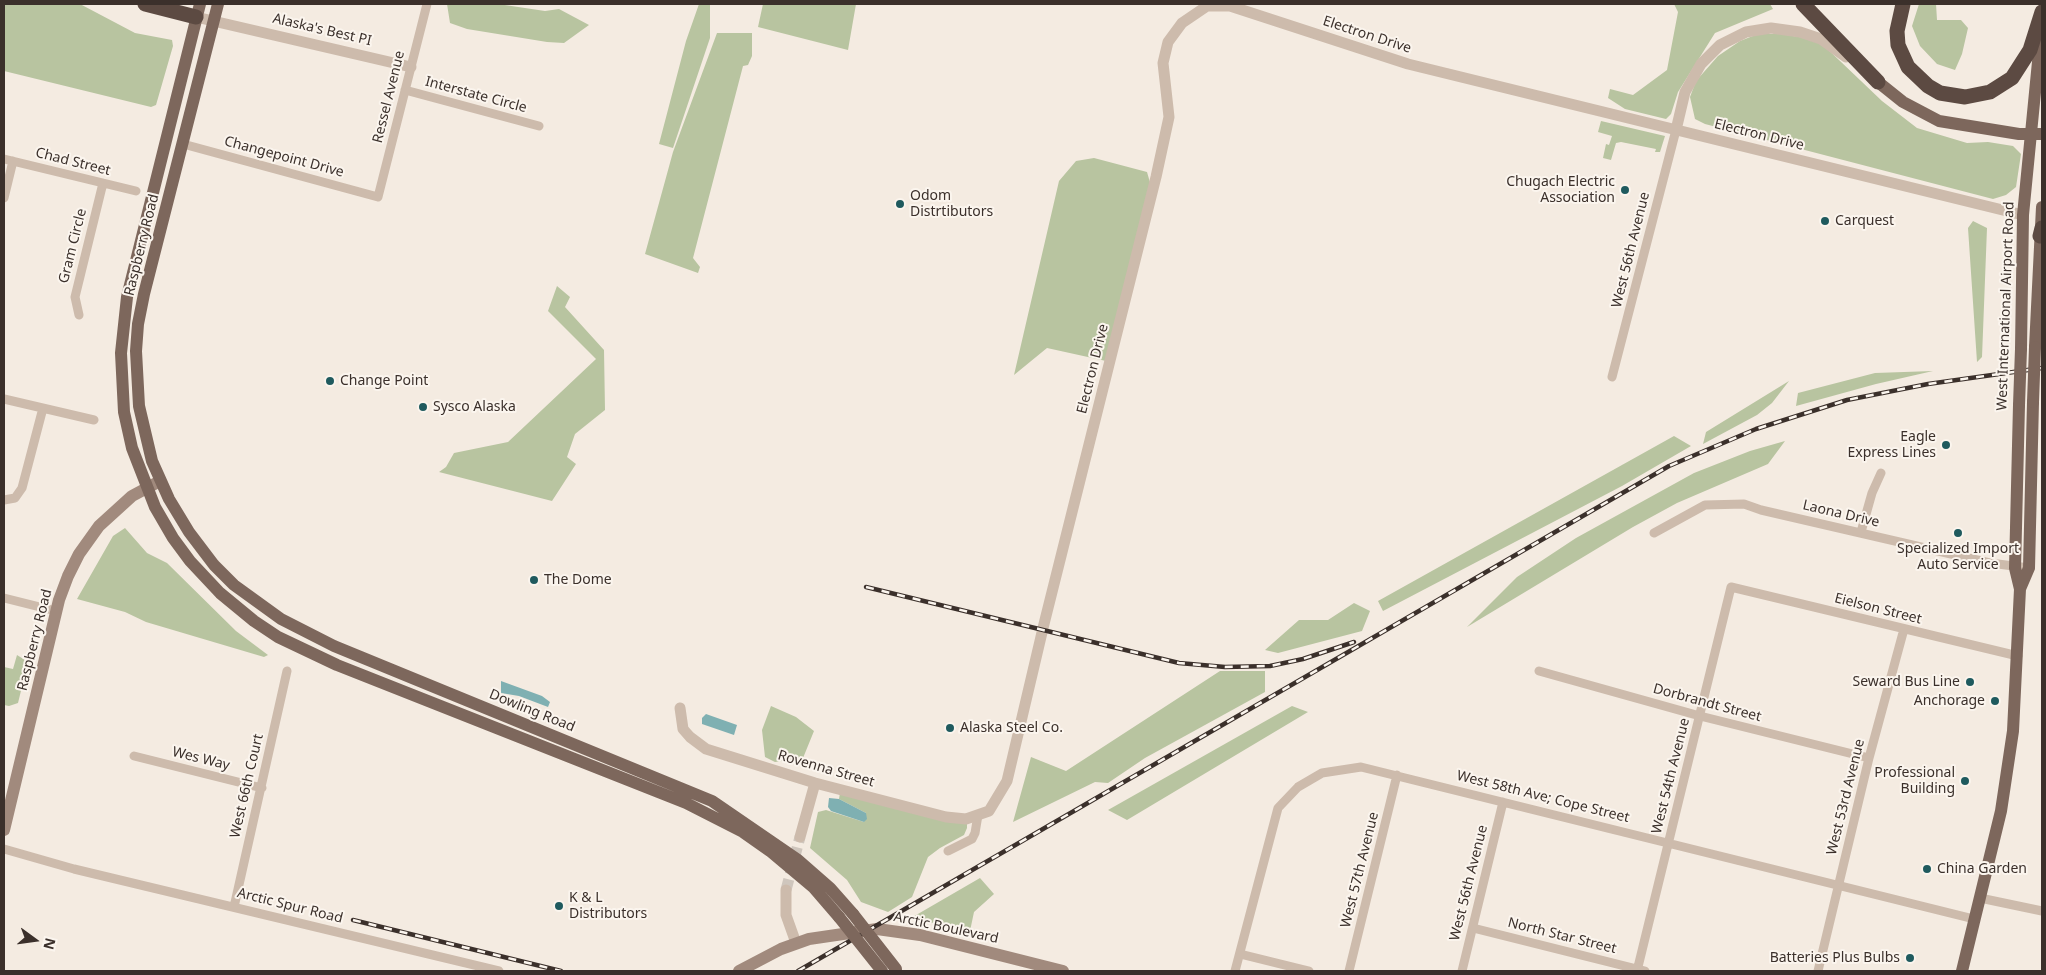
<!DOCTYPE html>
<style>
body{margin:0}
#map{position:relative;width:2046px;height:975px;overflow:hidden;background:#f4ebe1;font-family:"Noto Sans",sans-serif}
canvas{display:block}
.frame{position:absolute;inset:0;border:5px solid #3b302b;pointer-events:none}
.north{position:absolute;left:10px;top:915px;width:50px;height:50px;-webkit-text-stroke:4px #fbf5ee;paint-order:stroke;rotate:104deg;font-size:14px;font-weight:700;line-height:20px;text-align:center;color:#3b302b}
.north::after{content:'';display:block;margin:auto;width:18px;height:22px;background:#3b302b;clip-path:polygon(50% 0,100% 100%,50% 72%,0 100%)}
</style>
<div id="map">
<canvas width="2046" height="975"></canvas>
<div class="frame"></div>
<div class="north">N</div>
</div>
<script>
const ctx = document.querySelector('canvas').getContext('2d');
ctx.lineJoin = 'round';
function fill(path, color) { ctx.fillStyle = color; ctx.fill(path, 'evenodd'); }
const toPath = rows => new Path2D(rows.map(r => 'M' + r).join(''));
function trace(path, color, width, dash) { ctx.strokeStyle = color; ctx.lineWidth = width; ctx.lineCap = dash ? 'butt' : 'round'; ctx.setLineDash(dash || []); ctx.stroke(path); }
function write(font, color, halo, rows, align = 'center') {
  ctx.font = font + ' "Noto Sans",sans-serif'; ctx.lineWidth = 4; ctx.setLineDash([]); ctx.textBaseline = 'middle'; ctx.strokeStyle = halo; ctx.fillStyle = color; for (const [text, x, y, turn = 0] of rows) {
    ctx.save(); ctx.translate(x, y); ctx.rotate((+turn || 0) * Math.PI / 180); ctx.textAlign = isNaN(turn) ? turn : align; if (halo) ctx.strokeText(text, 0, 0); ctx.fillText(text, 0, 0); ctx.restore();
  }
}
const green = toPath([
 [4,4,80,4,135,33,172,40,173,46,156,105,151,107,4,71],
 [447,4,498,4,545,11,559,9,589,25,564,43,547,42,467,29,450,23],
 [699,4,710,4,710,38,673,148,659,144,686,41],
 [763,4,856,4,848,50,758,27],
 [1674,4,1770,4,1773,9,1715,33,1678,92,1671,114,1666,119,1625,109,1608,98,1610,89,1633,95,1667,70,1678,12],
 [1919,4,1936,4,1937,20,1961,20,1968,28,1962,54,1955,70,1937,64,1920,46,1912,26],
 [717,33,752,33,752,56,748,65,743,66,693,258,700,267,698,273,645,254,673,152],
 [1758,34,1780,34,1818,40,1882,101,1917,128,1967,143,1988,142,2013,146,2021,154,2016,187,2006,195,1993,199,1705,124,1695,119,1690,97,1696,81,1718,56,1740,41],
 [1601,121,1665,136,1660,152,1655,152,1656,149,1621,142,1616,143,1611,160,1603,158,1606,144,1609,145,1612,136,1598,132],
 [1094,158,1147,172,1151,186,1106,361,1047,348,1014,375,1059,181,1076,161],
 [1973,221,1987,228,1982,357,1977,362,1968,228],
 [557,286,570,297,565,307,604,350,605,410,575,434,567,457,576,464,552,501,439,472,446,467,454,453,508,442,596,359,548,311],
 [1933,371,1876,384,1796,406,1798,393,1875,373],
 [1789,381,1772,403,1757,415,1703,444,1706,432],
 [1674,436,1691,446,1622,486,1383,611,1378,601],
 [1785,441,1768,464,1677,503,1633,527,1467,627,1517,577,1576,538,1694,473,1750,451],
 [125,528,147,553,167,563,236,631,268,655,264,657,146,622,125,612,77,599,113,536],
 [1354,603,1370,611,1362,631,1278,653,1265,650,1299,620,1328,620],
 [17,655,28,662,18,703,9,706,4,705,4,667,13,669],
 [1220,671,1265,671,1265,692,1145,758,1108,783,1095,782,1013,822,1031,757,1066,771],
 [771,706,796,717,814,731,803,758,775,762,765,757,762,730],
 [1292,706,1308,712,1127,820,1108,810],
 [840,793,967,823,967,828,964,835,940,848,928,857,912,897,888,912,861,902,847,880,810,848,818,812,826,810,864,822,866,813,839,799],
 [980,878,994,894,974,912,970,931,911,918]
]);
const water = toPath([
 [501,681,542,696,550,702,548,707,519,696,501,693],
 [706,714,737,725,734,735,702,724,702,718],
 [829,798,839,799,866,813,867,819,864,822,831,811,828,807]
]);
const tertiaryTunnel = toPath([
 [786,890,800,837]
]);
const minor = toPath([
 [405,90,539,126],
 [183,144,378,197,427,4],
 [4,159,136,191],
 [4,198,13,161],
 [79,315,75,297,103,183],
 [1612,377,1676,130],
 [4,399,94,420],
 [4,500,15,498,22,488,43,408],
 [1861,532,1872,493,1881,473],
 [1654,533,1705,505,1744,504,1761,510,1990,563,2029,568],
 [4,598,56,611],
 [1539,671,1700,716,1869,758],
 [134,756,262,788],
 [4,849,74,869,499,971],
 [948,851,972,839,975,833,978,815],
 [1980,898,2042,911],
 [234,907,287,671],
 [1473,928,1645,971],
 [1240,954,1309,971],
 [1235,971,1278,808,1298,787,1322,773,1361,767,1974,919],
 [1349,971,1397,775],
 [1462,971,1503,802],
 [1637,971,1731,587,2018,656],
 [1818,971,1869,758,1904,629]
]);
const tertiary = toPath([
 [196,17,411,67],
 [1676,130,1685,92,1701,64,1720,45,1746,32,1771,28,1800,32,1821,39,1846,57],
 [680,708,683,729,690,737,706,749,815,783,946,817,966,819,989,811,1007,781,1044,624,1156,177,1169,117,1163,63,1168,42,1182,23,1207,6,1230,6,1408,64,2023,215],
 [800,837,815,783],
 [786,890,786,915,796,943]
]);
const secondary = toPath([
 [4,830,59,600,68,576,79,554,99,526,132,496,160,481],
 [739,971,781,949,809,939,877,929,920,935,1063,971]
]);
const primary = toPath([
 [200,4,127,297,121,353,124,412,132,448,155,507,173,538,190,561,220,593,254,621,278,637,337,665,686,803,743,832,770,851,814,888,839,917],
 [218,4,144,294,138,324,136,351,139,406,152,461,169,499,189,532,214,565,234,585,281,619,334,646,712,801,798,860,830,888,853,914],
 [1878,82,1903,102,1939,121,2019,134,2042,134],
 [2035,347,2042,207],
 [2021,349,2023,215,2041,31],
 [2020,589,2029,568,2033,402],
 [1962,971,2001,811,2013,731,2020,589,2015,568,2019,405]
]);
const motorway = toPath([
 [145,4,196,17],
 [1803,4,1878,82],
 [1903,4,1897,31,1898,45,1908,67,1928,86,1940,93,1965,97,1990,92,2012,78,2030,50,2042,12],
 [2040,236,2042,228]
]);
const rail = toPath([
 [866,587,1179,663,1225,667,1270,666,1303,659,1354,642],
 [353,920,561,971],
 [798,971,1669,466,1756,429,1847,400,1928,384,2042,368]
]);
const primaryBridge = toPath([
 [2033,402,2035,347],
 [2019,405,2021,349],
 [853,914,896,969],
 [839,917,882,971]
]);
const markers = [
 [1625,190,5,"#1f5a5e"],
 [900,204,5,"#1f5a5e"],
 [1825,221,5,"#1f5a5e"],
 [330,381,5,"#1f5a5e"],
 [423,407,5,"#1f5a5e"],
 [1946,445,5,"#1f5a5e"],
 [1958,533,5,"#1f5a5e"],
 [534,580,5,"#1f5a5e"],
 [1970,682,5,"#1f5a5e"],
 [1995,701,5,"#1f5a5e"],
 [950,728,5,"#1f5a5e"],
 [1965,781,5,"#1f5a5e"],
 [1927,869,5,"#1f5a5e"],
 [559,906,5,"#1f5a5e"],
 [1910,958,5,"#1f5a5e"]
];
const streetNames = [
 ["Alaska's Best PI",322,30,13],
 ["Electron Drive",1367,35,18],
 ["Interstate Circle",476,95,15],
 ["Ressel Avenue",389,97,-76],
 ["Electron Drive",1759,135,14],
 ["Changepoint Drive",284,157,15],
 ["Chad Street",73,162,14],
 ["Raspberry Road",142,245,-76],
 ["Gram Circle",73,246,-76],
 ["West 56th Avenue",1631,250,-76],
 ["West International Airport Road",2006,306,-88],
 ["Electron Drive",1093,369,-76],
 ["Laona Drive",1841,514,13],
 ["Eielson Street",1878,609,14],
 ["Raspberry Road",35,640,-76],
 ["Dorbrandt Street",1707,703,15],
 ["Dowling Road",532,711,22],
 ["Wes Way",201,759,14],
 ["Rovenna Street",826,769,16],
 ["West 54th Avenue",1671,776,-76],
 ["West 66th Court",247,786,-77],
 ["West 58th Ave; Cope Street",1543,797,14],
 ["West 53rd Avenue",1846,797,-76],
 ["West 57th Avenue",1360,870,-76],
 ["West 56th Avenue",1469,883,-76],
 ["Arctic Spur Road",290,906,14],
 ["Arctic Boulevard",946,928,12],
 ["North Star Street",1562,936,14]
];
const poiNames = [
 ["Chugach Electric",1615,182,"right"],
 ["Association",1615,198,"right"],
 ["Odom",910,196],
 ["Distrtibutors",910,212],
 ["Carquest",1835,221],
 ["Change Point",340,381],
 ["Sysco Alaska",433,407],
 ["Eagle",1936,437,"right"],
 ["Express Lines",1936,453,"right"],
 ["Specialized Import",1958,549,"center"],
 ["Auto Service",1958,565,"center"],
 ["The Dome",544,580],
 ["Seward Bus Line",1960,682,"right"],
 ["Anchorage",1985,701,"right"],
 ["Alaska Steel Co.",960,728],
 ["Professional",1955,773,"right"],
 ["Building",1955,789,"right"],
 ["China Garden",1937,869],
 ["K & L",569,898],
 ["Distributors",569,914],
 ["Batteries Plus Bulbs",1900,958,"right"]
];
fill(green, '#b8c4a0');
fill(water, '#7fb0b2');
trace(tertiaryTunnel, '#cfc6bd', 11, [11, 5.5]);
trace(minor, '#cdbbac', 9);
trace(tertiary, '#cdbbac', 11);
trace(secondary, '#a18a7d', 12);
trace(primary, '#7d675c', 12);
trace(motorway, '#5c4a42', 15);
trace(rail, '#3b302b', 4.5);
trace(rail, '#fbf5ee', 2.5, [8]);
trace(primaryBridge, '#7d675c', 12);
for (const [x, y, r, color] of markers) { const dot = new Path2D(); dot.arc(x, y, r, 0, 2 * Math.PI); ctx.fillStyle = color; ctx.fill(dot); trace(dot, '#fbf5ee', 2); }
write('14px', '#3b302b', '#fbf5ee', streetNames);
write('14px', '#3b302b', '#fbf5ee', poiNames, 'left');
</script>
